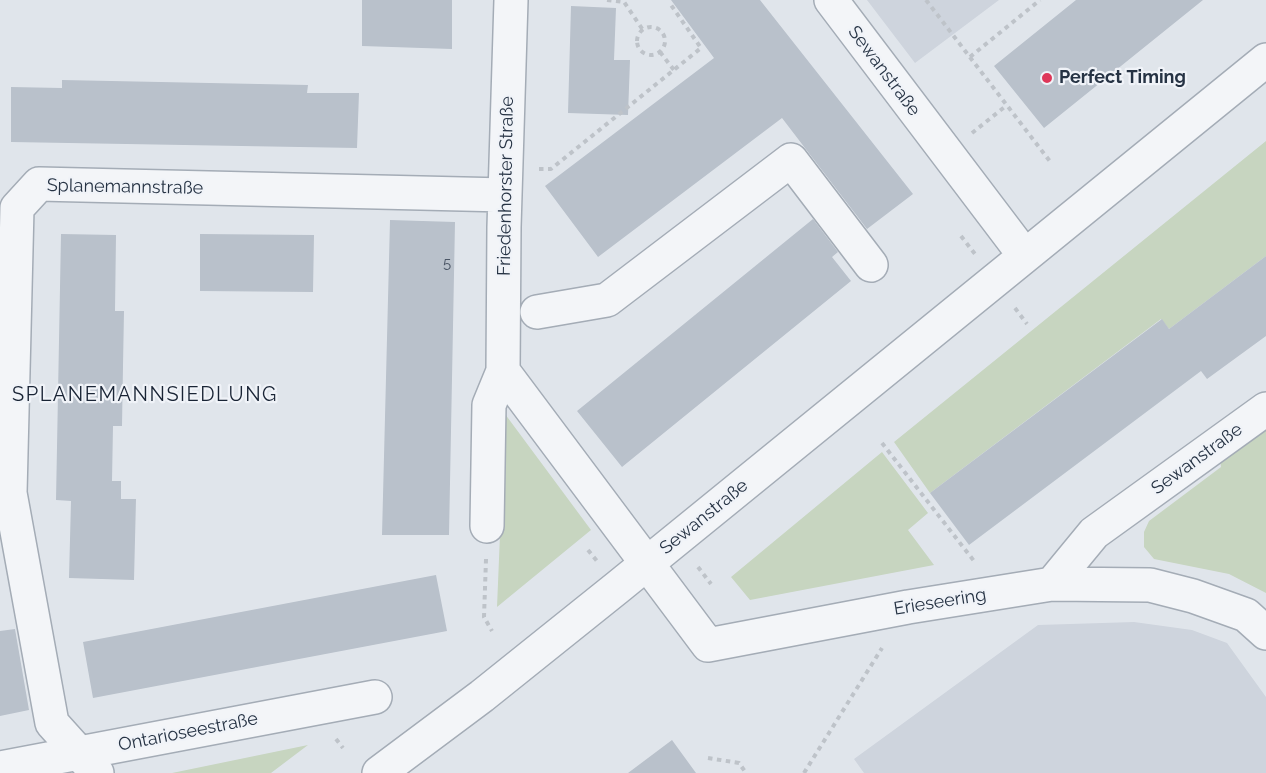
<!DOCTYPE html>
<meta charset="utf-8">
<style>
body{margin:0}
canvas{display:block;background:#e0e5eb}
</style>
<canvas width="1266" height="773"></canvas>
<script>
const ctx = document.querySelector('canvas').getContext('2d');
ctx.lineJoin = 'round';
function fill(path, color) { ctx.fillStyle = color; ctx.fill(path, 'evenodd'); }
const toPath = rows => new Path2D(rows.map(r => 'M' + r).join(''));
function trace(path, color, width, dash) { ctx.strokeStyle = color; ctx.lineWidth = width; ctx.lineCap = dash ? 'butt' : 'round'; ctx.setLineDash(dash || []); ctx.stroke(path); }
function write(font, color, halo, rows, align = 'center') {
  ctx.font = font + ' Raleway,sans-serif'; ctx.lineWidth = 4.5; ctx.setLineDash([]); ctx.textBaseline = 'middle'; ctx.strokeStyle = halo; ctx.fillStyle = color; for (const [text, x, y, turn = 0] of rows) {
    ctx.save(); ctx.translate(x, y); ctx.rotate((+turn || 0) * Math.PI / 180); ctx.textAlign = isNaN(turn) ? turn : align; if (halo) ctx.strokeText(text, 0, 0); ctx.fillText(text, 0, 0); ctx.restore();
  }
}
const built = toPath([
 [867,0,999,0,915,63],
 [1134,622,1192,630,1227,643,1266,697,1266,773,864,773,854,759,1038,625]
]);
const green = toPath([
 [1266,141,1266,256,1169,329,1161,319,930,493,894,442],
 [505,414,591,530,497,607],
 [1266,430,1266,593,1229,574,1154,559,1144,547,1144,532,1149,521,1221,467,1220,460],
 [882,452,928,513,908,530,934,565,750,600,731,577],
 [308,745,271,773,172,773]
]);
const building = toPath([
 [362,0,452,0,452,49,362,46],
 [671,0,760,0,913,194,867,229,782,118,598,257,545,186,714,58],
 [1076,0,1203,0,1044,128,994,66],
 [571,6,616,8,614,60,630,60,628,115,568,113],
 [62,80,308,85,307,93,359,93,357,148,11,142,11,87,62,88],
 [813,219,838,252,832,257,851,281,622,467,577,411],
 [390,220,455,222,449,535,382,535],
 [61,234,116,235,115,311,124,311,123,366,122,426,113,426,112,481,121,481,121,499,136,499,134,580,69,578,71,501,56,500],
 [200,234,314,235,313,292,200,291],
 [1266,256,1266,336,1207,379,1201,371,969,545,930,493,1162,319,1169,329],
 [436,575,447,631,93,698,83,642],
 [15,629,29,710,0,716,0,631],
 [672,740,696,773,628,773]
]);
const path = toPath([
 [607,0,624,2,643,30],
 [926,0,1052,164],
 '637 41a14 14 0 1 1 28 0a14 14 0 1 1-28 0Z',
 [660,52,674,70],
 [970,57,1040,0],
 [972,133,1007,105],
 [539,169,551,169,701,48,671,5,674,3],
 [961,236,975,254],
 [1015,308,1027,324],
 [882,443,974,561],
 [588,550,597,561],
 [486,559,484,617,492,631],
 [698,567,711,584],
 [336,739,343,748],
 [708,758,739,763,746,773],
 [804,773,882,648]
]);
const minor = toPath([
 [831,0,1025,256],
 [537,312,607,300,791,160,871,265],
 [503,371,708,645,908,607,1052,584,1150,585,1193,596,1246,615,1266,633],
 [487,526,489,405,503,371,504,227,511,0],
 [1052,584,1094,533,1266,409],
 [0,768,375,697],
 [97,773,52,723,10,493,17,208,39,184,505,195],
 [379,773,482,696,618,587,1266,60]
]);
const markers = [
 [1047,78,6,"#de3759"]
];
const numberNames = [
 ["5",447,263]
];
const streetNames = [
 ["Sewanstraße",884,71,53],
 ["Friedenhorster Straße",506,186,-89],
 ["Splanemannstraße",125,187,1],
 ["Sewanstraße",1197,459,-36],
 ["Sewanstraße",704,517,-39],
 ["Erieseering",940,602,-9],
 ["Ontarioseestraße",188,732,-11]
];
const poiNames = [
 ["Perfect Timing",1059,78]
];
const neighbourhoodNames = [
 ["SPLANEMANNSIEDLUNG",145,395]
];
fill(built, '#ced4dd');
fill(green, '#c7d5c0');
fill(building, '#b9c1cb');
trace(minor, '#a4acb6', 36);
trace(path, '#bec3c9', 4, [4.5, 4.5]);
trace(minor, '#f3f5f8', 33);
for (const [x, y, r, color] of markers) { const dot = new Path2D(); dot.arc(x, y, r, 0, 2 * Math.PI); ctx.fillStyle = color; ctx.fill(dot); trace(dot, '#f0f3f8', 2); }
write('15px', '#4b5666', null, numberNames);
write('18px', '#263344', '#f0f3f8', streetNames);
write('bold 18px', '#263344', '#f0f3f8', poiNames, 'left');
ctx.letterSpacing = '1.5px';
write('20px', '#192435', '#f0f3f8', neighbourhoodNames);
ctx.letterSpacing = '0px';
</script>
